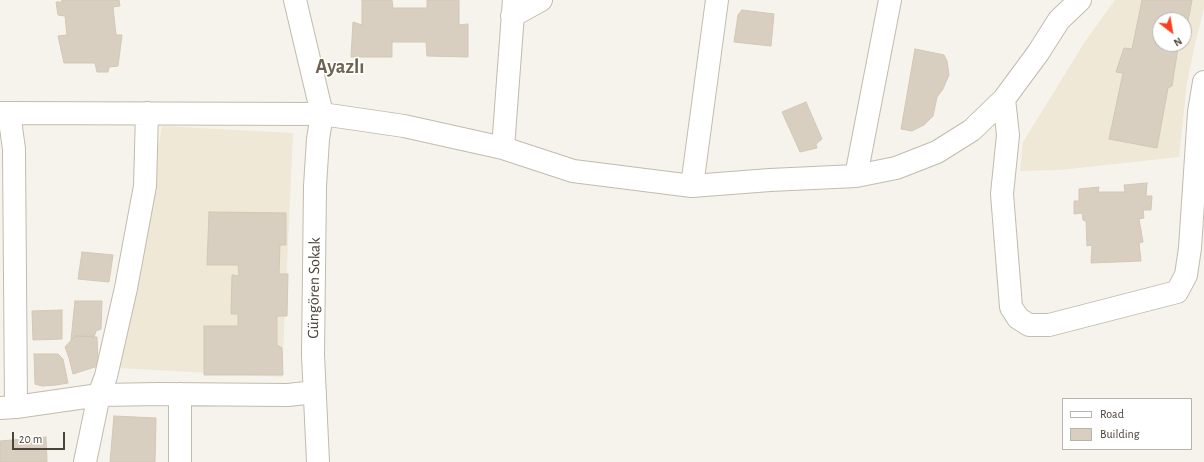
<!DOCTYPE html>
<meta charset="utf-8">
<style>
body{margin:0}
#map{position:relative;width:1204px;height:462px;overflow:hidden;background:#f6f3ec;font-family:"Alegreya Sans",sans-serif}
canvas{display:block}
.legend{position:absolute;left:1062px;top:398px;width:130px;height:52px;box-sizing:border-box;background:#fff;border:1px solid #b7b4b0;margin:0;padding:5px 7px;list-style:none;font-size:12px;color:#4b4439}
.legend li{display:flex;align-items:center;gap:8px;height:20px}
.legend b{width:20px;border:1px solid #b7b4b0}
.north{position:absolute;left:1152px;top:12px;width:40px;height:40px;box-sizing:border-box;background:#fff;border:1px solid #b7b4b0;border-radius:50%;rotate:149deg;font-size:11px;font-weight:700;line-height:16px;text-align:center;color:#4b4439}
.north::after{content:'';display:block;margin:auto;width:14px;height:18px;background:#fc3f1d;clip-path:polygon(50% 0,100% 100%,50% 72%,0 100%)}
.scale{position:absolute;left:12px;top:432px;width:53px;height:18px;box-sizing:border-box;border:2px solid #4b4439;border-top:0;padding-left:5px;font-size:12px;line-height:14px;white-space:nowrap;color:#4b4439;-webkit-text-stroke:3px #fff;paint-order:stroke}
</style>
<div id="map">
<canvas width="1204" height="462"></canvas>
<ul class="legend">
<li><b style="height:5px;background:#fff"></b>Road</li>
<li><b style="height:11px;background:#d8cfc1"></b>Building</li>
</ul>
<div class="north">N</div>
<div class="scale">20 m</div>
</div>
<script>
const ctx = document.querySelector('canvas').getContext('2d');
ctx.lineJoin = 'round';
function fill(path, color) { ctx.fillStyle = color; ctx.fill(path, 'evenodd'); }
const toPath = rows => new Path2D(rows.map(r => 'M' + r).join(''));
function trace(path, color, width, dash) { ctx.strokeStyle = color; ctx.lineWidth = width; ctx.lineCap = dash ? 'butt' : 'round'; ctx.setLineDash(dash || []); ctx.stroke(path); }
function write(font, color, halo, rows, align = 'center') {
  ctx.font = font + ' "Alegreya Sans",sans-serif'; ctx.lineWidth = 3; ctx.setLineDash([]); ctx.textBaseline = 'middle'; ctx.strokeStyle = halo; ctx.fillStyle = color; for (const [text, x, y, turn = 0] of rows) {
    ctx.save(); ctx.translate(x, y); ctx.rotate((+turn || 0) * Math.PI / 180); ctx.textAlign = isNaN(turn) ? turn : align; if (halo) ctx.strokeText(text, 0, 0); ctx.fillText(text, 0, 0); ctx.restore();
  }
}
const education = toPath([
 [1115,0,1204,0,1204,9,1195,44,1187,83,1179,157,1060,170,1020,171,1023,142,1086,40],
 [1160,20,1184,20,1184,44,1160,44],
 [162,126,293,133,282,377,118,368]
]);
const building = toPath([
 [62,0,119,0,120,6,113,7,116,35,122,35,118,66,109,67,108,72,97,72,95,63,64,63,58,36,67,35,65,16,58,15,56,2,62,2,62,0],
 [362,0,392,0,393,8,427,8,427,0,459,0,459,25,468,24,468,57,427,56,426,42,392,42,392,57,351,57,353,22,362,25,362,0],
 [1142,0,1192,0,1183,48,1178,48,1172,86,1168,88,1157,148,1109,139,1123,73,1116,72,1124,48,1132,49,1142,0],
 [1160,20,1184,20,1184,44,1160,44,1160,20],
 [742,10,774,14,771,46,734,42,738,15,742,10],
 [915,49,944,55,947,61,949,75,943,89,937,97,933,116,924,125,912,131,901,129,915,49],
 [806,102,822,139,816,144,817,148,800,152,782,112,806,102],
 [1147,183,1146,196,1152,196,1151,210,1143,210,1144,218,1139,219,1143,242,1139,243,1141,261,1091,263,1092,245,1087,246,1086,221,1083,220,1082,213,1074,214,1074,201,1079,201,1079,189,1099,187,1098,192,1125,192,1124,185,1147,183],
 [209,212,286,213,286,245,280,245,279,274,288,274,287,316,277,316,277,345,282,348,283,375,204,375,204,326,238,326,238,314,231,314,232,275,239,276,238,265,207,265,209,212],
 [82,252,113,255,109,282,78,279,82,252],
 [75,301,102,301,101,329,96,331,94,337,75,336,71,340,75,301],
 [62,310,62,339,33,340,32,311,62,310],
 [75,336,97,337,98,366,73,374,69,358,65,347,75,336],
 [34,354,58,354,63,359,68,383,56,385,42,386,35,384,34,354],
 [114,416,156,418,155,462,110,462,114,416],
 [46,437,47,462,0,462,0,441,46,437]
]);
const minor = toPath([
 [295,0,322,114,318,139,315,186,313,355,318,462],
 [512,16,541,0],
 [1004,99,1008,135,1002,194,1011,307,1018,318,1029,325,1049,325,1177,292,1186,275,1190,248,1199,112,1204,82],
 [0,113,322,114,404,126,503,148,573,171,692,186,770,180,856,176,896,168,937,152,972,130,1004,99,1038,53,1059,20,1080,0],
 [9,113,14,149,16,407],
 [503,148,514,0],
 [856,176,890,0],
 [692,186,717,0],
 [180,394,180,462],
 [0,408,16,407,99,395,159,394,288,395,315,392],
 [85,462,99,395,106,376,126,288,145,186,147,113]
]);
const streetNames = [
 ["Güngören Sokak",314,288,-89]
];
const districtNames = [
 ["Ayazlı",340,67]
];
fill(education, '#efe8d6');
fill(building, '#d8cfc1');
trace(building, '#d3c7b4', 1);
trace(minor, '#c2bbae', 24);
trace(minor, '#fff', 22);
write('16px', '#4b4439', '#fff', streetNames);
write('bold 20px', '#6e6250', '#fff', districtNames);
</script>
